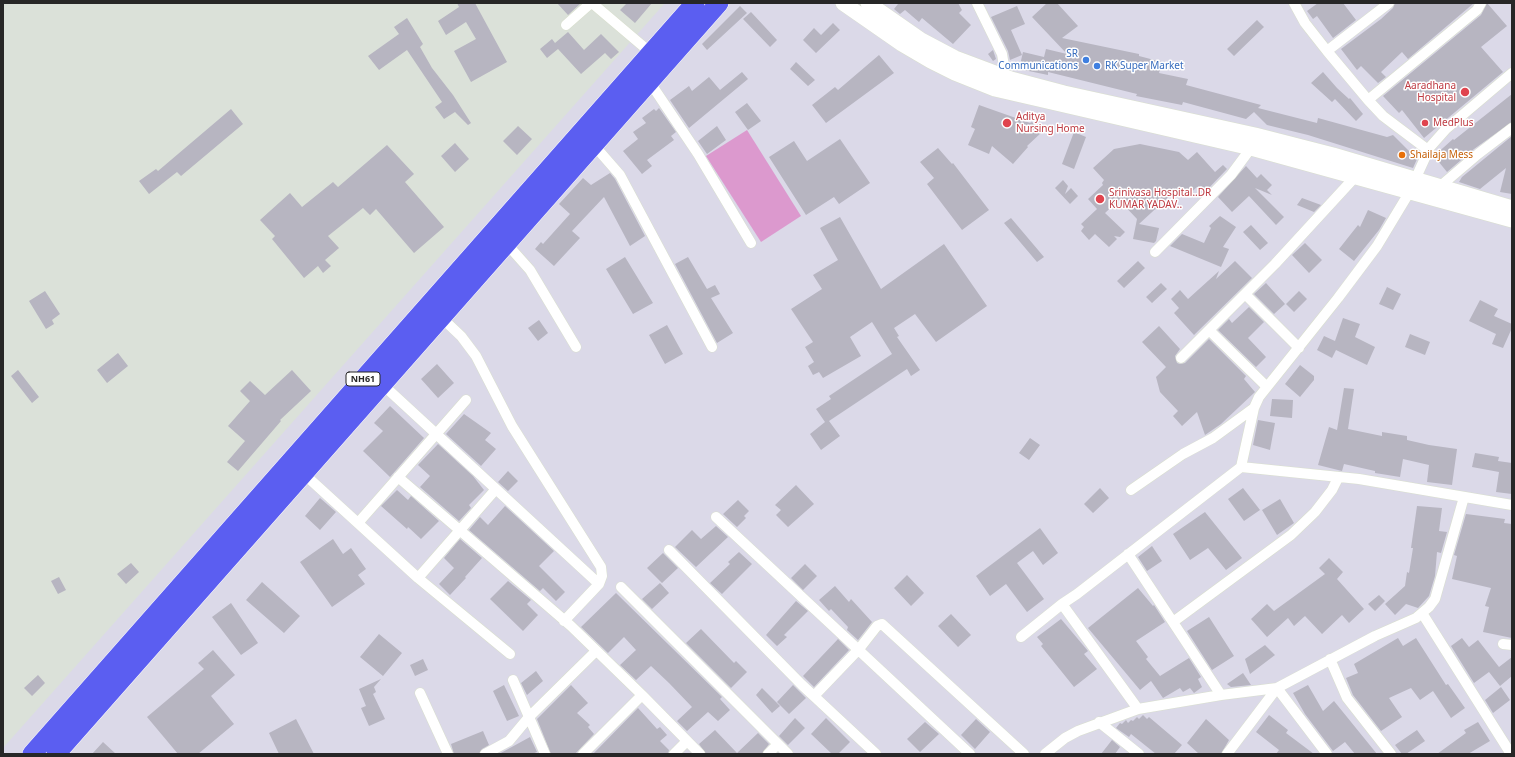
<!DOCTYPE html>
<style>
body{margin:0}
#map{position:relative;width:1515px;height:757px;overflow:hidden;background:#dbd9e8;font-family:"Noto Sans",sans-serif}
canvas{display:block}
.frame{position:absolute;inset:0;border:4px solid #272727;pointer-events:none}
</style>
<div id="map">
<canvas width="1515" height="757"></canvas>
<div class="frame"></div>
</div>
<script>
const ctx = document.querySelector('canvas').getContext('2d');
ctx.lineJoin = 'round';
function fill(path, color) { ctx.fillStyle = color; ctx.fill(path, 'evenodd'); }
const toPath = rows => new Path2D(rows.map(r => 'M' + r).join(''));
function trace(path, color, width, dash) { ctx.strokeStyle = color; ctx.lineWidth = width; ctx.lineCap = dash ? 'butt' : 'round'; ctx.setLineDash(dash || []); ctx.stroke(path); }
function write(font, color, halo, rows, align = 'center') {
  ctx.font = font + ' "Noto Sans",sans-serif'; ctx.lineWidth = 3; ctx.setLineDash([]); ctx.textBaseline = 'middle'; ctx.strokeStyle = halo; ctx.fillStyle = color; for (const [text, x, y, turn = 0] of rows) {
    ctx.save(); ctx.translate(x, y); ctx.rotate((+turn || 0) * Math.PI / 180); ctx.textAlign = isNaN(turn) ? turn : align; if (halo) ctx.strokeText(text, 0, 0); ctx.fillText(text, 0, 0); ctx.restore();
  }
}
const industrial = toPath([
 [3,3,665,3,3,748]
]);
const green = toPath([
 [747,130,801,216,761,242,706,156]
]);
const building = toPath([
 [457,3,475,3,507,62,471,82,454,51,476,39,466,22,446,35,438,21,459,7],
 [557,3,581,3,568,15],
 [627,3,652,3,635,23,620,10],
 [897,3,958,3,962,10,959,13,971,25,953,44,922,18,919,22,905,10,900,14,894,9,898,4],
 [1047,3,1057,3,1078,26,1062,38,1139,54,1139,56,1162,62,1159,73,1188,79,1186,85,1261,105,1258,108,1317,123,1318,118,1387,137,1393,135,1417,159,1413,168,1308,135,1267,125,1254,112,1246,119,1183,102,1182,105,1136,96,1137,94,1048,72,1048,75,1019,69,1023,52,1044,57,1046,49,1067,54,1032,17],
 [1318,3,1343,3,1356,20,1333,38,1317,16,1313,19,1307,11],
 [1395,3,1474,3,1408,59,1402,52,1381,72,1386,77,1378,83,1361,66,1357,70,1341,49,1381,19,1393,8],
 [1487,3,1507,26,1481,47,1503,72,1424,138,1402,110,1399,113,1383,96,1481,15],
 [740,6,747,13,707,50,702,44],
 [1017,6,1025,24,1011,30,1022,55,1010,60,1008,51,991,17],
 [751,12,777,40,770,47,743,19],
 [407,18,423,44,420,47,432,68,453,95,471,123,468,125,455,112,444,119,435,107,442,102,407,50,379,70,368,56,399,34,394,27],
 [1257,20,1264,27,1234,56,1227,49],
 [833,23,840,30,816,53,803,40,814,28,821,35],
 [568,32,584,50,601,34,619,52,611,59,605,53,581,74,558,49,547,58,540,49,552,39,555,43],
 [993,50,996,59,993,61,988,54],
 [879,55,894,73,826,123,812,105,835,87,838,90],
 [796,62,815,80,808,86,790,69],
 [742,72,748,79,689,128,670,100,689,86,692,91,709,77,720,90],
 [1323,72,1337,88,1349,99,1350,98,1363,114,1356,121,1335,99,1332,102,1311,83],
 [1512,94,1512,122,1474,149,1447,172,1434,156,1453,139,1454,140],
 [747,103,761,121,748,130,735,112],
 [979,105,1030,123,1032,122,1042,132,1027,146,1028,147,1013,164,992,146,989,154,968,145,975,129,971,127],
 [659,108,676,132,671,136,674,140,647,160,652,166,642,174,623,151,638,139,633,132,646,123,642,118,654,109,656,111],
 [231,109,243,124,181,176,177,172,149,194,139,181,156,169,158,171],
 [518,126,532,139,517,155,503,141],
 [717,126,726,140,707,154,698,141],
 [1074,132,1086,137,1074,169,1062,164],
 [1512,136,1512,194,1500,192,1506,168,1480,189,1459,182,1462,177],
 [840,139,870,183,839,204,834,197,806,215,769,157,794,141,807,161],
 [455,143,469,159,455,172,441,156],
 [1140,144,1179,152,1188,160,1197,152,1215,172,1223,165,1227,169,1206,191,1201,186,1199,188,1197,187,1187,196,1179,194,1176,190,1139,224,1159,228,1156,241,1154,243,1133,239,1137,219,1119,200,1105,213,1125,232,1120,237,1114,236,1117,239,1109,247,1095,234,1089,240,1081,231,1084,227,1081,224,1097,209,1088,199,1103,185,1102,183,1104,180,1093,168,1114,149],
 [387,145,414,174,405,182,444,227,414,253,376,209,370,215,363,208,328,236,339,248,325,260,331,266,323,273,318,266,304,278,272,239,275,236,260,220,290,193,302,207,333,182,338,187],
 [938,148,952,164,953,163,989,210,962,230,927,184,934,178,920,162],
 [1246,166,1257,178,1261,174,1272,185,1267,190,1272,195,1255,188,1284,217,1276,225,1249,196,1232,212,1218,197],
 [610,173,615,179,645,236,630,246,604,197,572,231,580,238,554,266,535,249,541,242,543,244,570,214,559,204,583,178,591,185],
 [1063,180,1068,186,1065,194,1071,188,1078,196,1070,204,1055,188],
 [1302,198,1321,205,1314,212,1297,205],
 [1368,210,1386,218,1379,230,1354,261,1339,249,1358,225,1360,227],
 [1220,216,1236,227,1223,247,1229,249,1221,267,1170,246,1182,234,1204,243,1211,228,1209,226],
 [840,217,881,289,944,244,987,306,936,342,915,314,894,328,899,336,897,337,920,370,911,376,907,369,829,421,840,436,821,450,810,434,825,422,816,409,831,399,829,396,892,354,872,322,850,337,861,356,823,378,819,372,813,375,808,366,814,362,805,347,813,342,791,309,822,289,813,275,838,260,820,228],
 [1011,218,1044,257,1037,262,1004,223],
 [1251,225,1268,243,1260,250,1243,232],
 [1305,243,1322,260,1309,273,1292,255],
 [625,257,653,303,633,314,606,269],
 [688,257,707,289,715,285,720,294,711,298,733,333,717,343,675,264],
 [1138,261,1145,268,1124,288,1117,281],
 [1235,261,1252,278,1194,335,1174,313,1179,308,1171,299,1180,290,1188,299,1219,271,1216,279],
 [1161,283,1167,289,1152,303,1146,297],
 [1266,283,1285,304,1274,314,1254,294],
 [1387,287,1401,294,1393,310,1379,304],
 [45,291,60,314,52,320,54,324,46,329,29,301],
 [1299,291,1307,299,1294,312,1286,304],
 [1480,300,1498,309,1494,316,1512,324,1512,328,1503,348,1492,344,1496,334,1469,321],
 [1249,307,1264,322,1248,338,1266,357,1256,367,1218,330,1229,319,1232,323],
 [1343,318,1360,324,1355,337,1375,347,1367,365,1336,350,1332,358,1317,350,1324,336,1335,341],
 [539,320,548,333,538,341,528,328],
 [667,325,683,354,665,364,649,335],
 [1159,326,1180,349,1175,356,1177,363,1180,364,1185,363,1209,339,1246,376,1244,379,1255,392,1221,424,1205,435,1197,412,1182,426,1173,416,1178,411,1160,392,1156,377,1166,367,1142,342],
 [1410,334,1430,342,1425,355,1405,347],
 [118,353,128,366,107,383,97,370],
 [437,364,454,383,438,398,421,379],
 [1300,365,1314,376,1314,380,1300,397,1285,384],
 [18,370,39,397,32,403,11,376],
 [292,370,311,391,280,420,281,421,238,471,227,462,245,441,228,426,250,401,240,391,250,381,265,395],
 [1344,388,1354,389,1348,429,1382,436,1382,432,1407,436,1407,440,1429,445,1457,449,1452,485,1427,482,1429,465,1403,459,1400,477,1375,473,1375,471,1344,464,1342,471,1318,465,1329,427,1337,430],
 [1272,399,1293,400,1292,418,1270,416],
 [390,406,424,438,390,477,363,451,383,431,374,423],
 [464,414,491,433,485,440,496,449,481,466,446,434],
 [1258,420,1275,423,1270,450,1253,445],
 [1030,438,1040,445,1029,460,1019,453],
 [438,444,473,476,484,490,469,505,471,508,459,521,420,487,430,476,418,465],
 [1475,453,1499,457,1498,461,1512,463,1512,494,1496,492,1499,472,1472,467],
 [508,471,518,481,508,491,498,482],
 [796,485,814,504,788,527,776,515,781,510,775,505],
 [1100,488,1109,498,1093,513,1084,504],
 [1243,488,1260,510,1244,521,1228,499],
 [397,490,408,500,411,496,439,521,421,539,408,527,407,529,381,506],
 [320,498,336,512,320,530,305,516],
 [1280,499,1294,523,1277,535,1262,510],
 [738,500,749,511,744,516,746,518,737,527,723,514],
 [505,506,554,551,539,566,565,592,556,601,543,588,540,591,469,530,480,517,488,525],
 [1417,506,1442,508,1439,531,1447,532,1441,553,1437,552,1435,576,1429,596,1418,608,1406,604,1395,615,1385,604,1405,586,1407,572,1409,573,1413,548,1411,548],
 [1205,512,1242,558,1226,570,1208,548,1190,560,1173,534],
 [1466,514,1505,519,1504,523,1512,524,1512,638,1483,632,1489,607,1485,606,1491,588,1452,579,1457,556,1454,555],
 [716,526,728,537,696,567,675,547,692,530,701,539],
 [1040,528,1058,553,1043,565,1033,551,1017,563,1044,599,1027,612,1006,584,990,596,976,576],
 [333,539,343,554,351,548,366,569,358,575,365,584,332,607,300,562],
 [460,539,482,558,465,577,466,578,450,595,439,584,454,568,444,558],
 [1152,546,1162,561,1147,571,1138,557],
 [739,552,752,564,722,594,710,583,730,564,728,562],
 [663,553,678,568,662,583,647,568],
 [1329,558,1343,572,1337,579,1364,609,1349,623,1342,615,1322,634,1305,616,1294,626,1288,618,1267,637,1251,619,1267,604,1274,611,1325,574,1319,568],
 [131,563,139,572,126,584,117,574],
 [805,564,817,576,803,590,791,578],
 [907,575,924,593,911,606,894,588],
 [59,577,66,590,58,594,51,581],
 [508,581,531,600,527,604,538,615,523,631,490,599],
 [262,582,300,616,284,633,246,600],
 [660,583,669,593,652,609,642,599],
 [835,586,849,602,851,599,872,622,858,640,847,630,848,627,831,609,829,611,819,600],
 [1138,588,1153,606,1154,605,1165,622,1136,641,1148,657,1146,659,1160,676,1189,658,1201,677,1198,679,1202,687,1194,693,1190,688,1183,692,1180,688,1163,698,1151,681,1140,690,1088,628],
 [616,593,722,697,720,699,730,710,718,721,708,712,687,731,677,721,692,707,669,683,651,666,636,680,620,665,636,650,624,637,608,653,581,627],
 [1379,595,1385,601,1375,611,1368,604],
 [796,601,808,611,784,635,787,637,777,646,766,635],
 [231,603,258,643,241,655,212,617],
 [951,614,971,635,958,647,938,626],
 [1209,617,1234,656,1212,670,1187,631],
 [1061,619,1088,651,1084,654,1097,669,1074,687,1041,646,1043,644,1037,637],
 [701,629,734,663,736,661,747,672,731,688,686,643],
 [379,634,402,653,383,676,360,657],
 [1398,638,1403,646,1416,638,1446,685,1448,684,1465,708,1451,718,1433,691,1420,700,1411,688,1389,698,1402,717,1381,731,1353,695,1346,678,1358,673,1354,664],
 [1462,638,1469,647,1478,640,1499,667,1512,657,1512,676,1500,686,1489,672,1474,683,1451,646],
 [838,639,849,650,814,687,803,676],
 [1265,645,1275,655,1250,674,1245,659],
 [213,650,235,675,211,696,234,724,198,754,178,754,147,717,204,669,198,663],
 [423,659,428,670,415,676,410,665],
 [536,671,543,681,527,695,521,683],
 [1243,673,1251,685,1231,687,1227,684],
 [38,675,45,683,32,696,24,688],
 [381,679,374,687,376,692,373,694,385,719,369,726,361,708,366,706,359,689],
 [504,685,519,716,507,721,493,691],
 [571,685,588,703,577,713,590,725,588,727,594,734,575,754,551,754,537,719],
 [793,685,806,698,789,714,777,702],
 [1308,685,1323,711,1334,701,1377,754,1355,754,1345,742,1333,751,1305,714,1293,693],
 [1501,687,1510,700,1493,713,1485,700],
 [762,688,780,706,772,713,756,695],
 [638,708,657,729,660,727,667,735,660,741,669,750,668,754,593,754],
 [1143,715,1147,719,1149,717,1182,745,1174,754,1156,754,1131,734,1129,737,1116,728,1120,723,1122,724,1126,720,1128,723,1131,720,1133,721,1137,717,1139,719],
 [1269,715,1288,730,1286,733,1314,754,1276,754,1279,750,1256,732],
 [795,718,805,728,788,745,779,736],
 [826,718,850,742,838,754,832,754,811,734],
 [296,719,314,754,279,754,269,733],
 [976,719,990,732,975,749,961,735],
 [1206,719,1229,740,1221,754,1199,754,1187,743],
 [925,722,939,734,920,752,907,739],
 [1478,722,1490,741,1468,754,1437,754,1466,733,1464,730],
 [715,730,737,753,758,733,769,744,762,754,706,754,699,744],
 [1417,730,1425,741,1406,754,1402,754,1395,745],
 [483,731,489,745,482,749,479,754,454,754,451,744],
 [530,737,537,752,532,754,499,754],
 [1112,740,1120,747,1115,754,1101,754],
 [103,742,116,754,92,754]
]);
const street = toPath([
 [592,3,651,53],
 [977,3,1002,54,1004,66,999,79],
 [1294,3,1305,23,1327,51,1368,100,1383,116,1428,150],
 [566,25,591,3],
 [1327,51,1389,3],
 [649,81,698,154,751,243],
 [1368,100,1477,10,1481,3],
 [593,144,620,175,712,347],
 [1437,189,1478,154,1512,128],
 [506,243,530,270,576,347],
 [1155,252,1231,175,1251,148,1253,144],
 [1245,294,1299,348],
 [441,317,461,336,476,356,512,426,601,567,602,576,599,584,564,621],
 [1209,330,1267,387],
 [1181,358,1275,264,1355,177],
 [382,384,599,584],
 [1241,467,1359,479,1512,505],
 [303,473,418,578,496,489],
 [398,477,571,626,642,695,700,754],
 [1131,490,1183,454,1213,438,1254,408],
 [716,517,970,754],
 [358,523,466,400],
 [669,550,802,685,876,754],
 [1128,554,1221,695],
 [418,578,510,654],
 [621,587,788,754],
 [1422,613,1511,754],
 [1173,622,1291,535,1315,512,1332,490,1338,478],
 [1021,637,1062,604],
 [1503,644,1512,645],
 [1330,659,1347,698,1391,754],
 [513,680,545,754],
 [1277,688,1327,754],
 [420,693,448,754],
 [814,696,859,649,877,626,882,624,1024,754],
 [1138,709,1062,604,1077,594,1241,467,1254,408,1259,397,1338,298,1377,246,1409,193,1430,147,1446,129,1512,73],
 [1099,722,1139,754],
 [485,754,509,741,529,717,596,651],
 [583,754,642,695],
 [674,754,687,741],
 [768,754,778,744],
 [1045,754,1065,738,1078,731,1138,709,1221,695,1277,688,1375,636,1416,618,1429,607,1435,599,1464,497],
 [1227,754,1277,688]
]);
const secondary = toPath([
 [843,3,902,44,931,61,955,73,995,89,1251,148,1512,220],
 [868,3,921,40,955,58,1011,79,1064,93,1255,135,1333,155,1512,208]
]);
const highway = toPath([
 [32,754,695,3],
 [56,754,719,3]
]);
const markers = [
 [1086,60,4,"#3f7fe0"],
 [1097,66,4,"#3f7fe0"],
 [1465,92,5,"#e0444e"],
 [1007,123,5,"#e0444e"],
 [1425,123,4,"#e0444e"],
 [1402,155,4,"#e8710a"],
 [1100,199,5,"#e0444e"]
];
const shields = [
 [363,379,34]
];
const shieldNames = [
 ["NH61",363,379]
];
const shopNames = [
 ["SR",1078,54],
 ["Communications",1078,66],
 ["RK Super Market",1105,66,"left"]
];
const healthNames = [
 ["Aaradhana",1456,86,"right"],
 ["Hospital",1456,98,"right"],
 ["Aditya",1016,117],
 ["Nursing Home",1016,129],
 ["MedPlus",1433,123],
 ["Srinivasa Hospital..DR",1109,193],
 ["KUMAR YADAV..",1109,205]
];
const foodNames = [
 ["Shailaja Mess",1410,155]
];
fill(industrial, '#dbe1d9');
fill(green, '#dc99ce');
fill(building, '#b7b5c1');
trace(street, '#d9dfce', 11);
trace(secondary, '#d9dfce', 16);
trace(highway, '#fff', 20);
trace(street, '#fff', 10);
trace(secondary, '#fff', 15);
trace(highway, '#5b5ef1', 19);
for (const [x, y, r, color] of markers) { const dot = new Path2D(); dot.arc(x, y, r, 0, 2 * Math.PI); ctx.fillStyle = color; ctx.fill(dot); trace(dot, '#fff', 1.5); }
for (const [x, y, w] of shields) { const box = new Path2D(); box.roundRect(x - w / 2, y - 7, w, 14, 3); ctx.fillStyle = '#fff'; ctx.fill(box); trace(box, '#272727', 1); }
write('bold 9px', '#272727', null, shieldNames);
write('10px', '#366cbe', '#fff', shopNames, 'right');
write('10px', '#be3a42', '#fff', healthNames, 'left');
write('10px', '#c56008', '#fff', foodNames, 'left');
</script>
